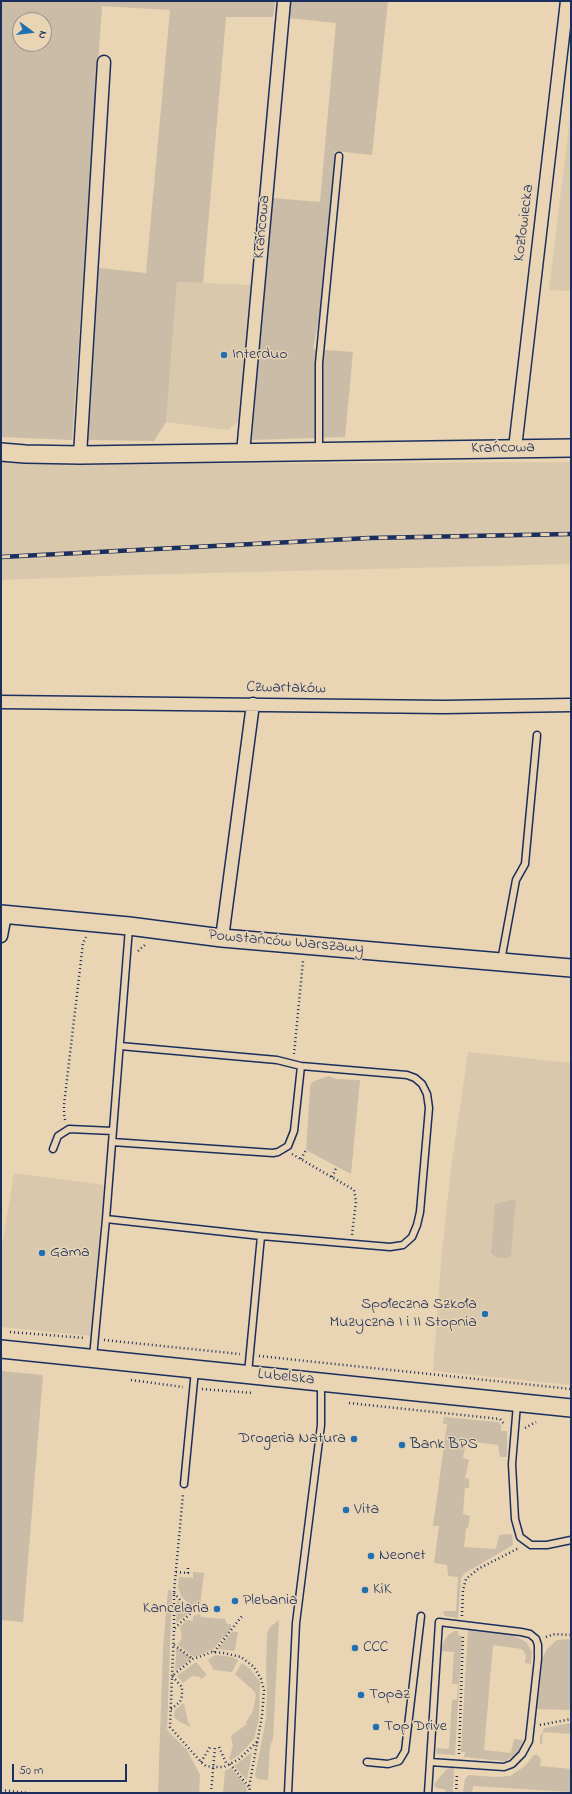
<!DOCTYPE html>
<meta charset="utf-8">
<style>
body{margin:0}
#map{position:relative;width:572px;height:1794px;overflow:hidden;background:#e9d4b3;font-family:"Indie Flower",sans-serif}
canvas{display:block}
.frame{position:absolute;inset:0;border:2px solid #1b2f5e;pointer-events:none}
.north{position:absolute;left:12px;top:12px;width:40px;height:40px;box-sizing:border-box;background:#e9d4b3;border:1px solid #979291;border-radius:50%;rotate:105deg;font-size:11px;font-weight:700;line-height:16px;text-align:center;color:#1b2f5e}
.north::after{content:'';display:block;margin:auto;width:14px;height:18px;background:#1f6fb2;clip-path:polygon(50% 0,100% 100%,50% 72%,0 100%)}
.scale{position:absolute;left:12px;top:1764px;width:115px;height:18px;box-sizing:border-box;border:2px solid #1b2f5e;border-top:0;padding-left:5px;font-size:12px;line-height:14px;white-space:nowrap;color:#1b2f5e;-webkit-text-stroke:3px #e9d4b3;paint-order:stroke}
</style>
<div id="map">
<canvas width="572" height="1794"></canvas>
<div class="frame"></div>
<div class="north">N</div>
<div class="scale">50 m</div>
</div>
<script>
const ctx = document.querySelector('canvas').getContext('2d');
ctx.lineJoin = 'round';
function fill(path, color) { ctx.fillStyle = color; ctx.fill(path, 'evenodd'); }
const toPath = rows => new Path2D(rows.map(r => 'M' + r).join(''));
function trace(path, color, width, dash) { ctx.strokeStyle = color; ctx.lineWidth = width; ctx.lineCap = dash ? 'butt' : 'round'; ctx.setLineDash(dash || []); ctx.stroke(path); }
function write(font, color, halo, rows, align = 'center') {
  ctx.font = font + ' "Indie Flower",sans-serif'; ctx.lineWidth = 3; ctx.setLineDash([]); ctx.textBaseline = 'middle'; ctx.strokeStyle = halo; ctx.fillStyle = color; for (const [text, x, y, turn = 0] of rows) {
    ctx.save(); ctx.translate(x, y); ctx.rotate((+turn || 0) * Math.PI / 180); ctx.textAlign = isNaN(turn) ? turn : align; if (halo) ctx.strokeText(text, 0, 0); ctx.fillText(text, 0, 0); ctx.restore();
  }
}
const built = toPath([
 [571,109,571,291,549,290],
 [177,282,252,285,240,420,228,430,166,422],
 [1,461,168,464,571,462,571,564,131,575,1,580],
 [468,1052,571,1063,571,1385,433,1371,441,1263,451,1168],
 [14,1173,104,1185,91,1336,1,1327,1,1252]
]);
const green = toPath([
 [1,1,275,1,273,17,226,17,203,283,177,282,166,422,154,441,86,440,99,268,146,273,170,10,102,6,72,440,1,437],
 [20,20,44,20,44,44,20,44],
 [289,1,388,1,372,155,335,151,326,281,313,349,353,352,345,437,252,440,272,198,320,202,336,23,288,18],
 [329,1076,336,1079,360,1080,351,1174,306,1150,310,1087,312,1082,317,1080],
 [516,1199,511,1255,508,1258,495,1257,491,1253,495,1204],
 [1,1371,43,1375,23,1622,1,1620],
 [444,1417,498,1422,501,1425,501,1431,507,1431,507,1457,500,1457,498,1445,466,1441,463,1458,469,1460,465,1478,469,1479,469,1488,465,1488,463,1514,470,1516,468,1528,466,1528,464,1547,496,1549,499,1535,512,1534,513,1545,465,1573,461,1578,458,1618,445,1616,443,1612,445,1611,456,1611,458,1577,448,1576,447,1565,434,1563,439,1526,433,1526,447,1424,443,1424],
 [193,1572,204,1573,200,1606,191,1606,182,1597,178,1588,179,1577,193,1578],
 [168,1590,172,1591,167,1730,187,1750,200,1775,199,1793,158,1793,163,1649],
 [177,1600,187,1608,187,1614,176,1623],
 [200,1614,201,1617,225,1619,227,1624,231,1624,231,1629,213,1649,194,1657,178,1645,182,1638,180,1627,187,1620,193,1621,193,1616],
 [279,1620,273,1739,270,1746,268,1780,258,1779,255,1776,266,1719,267,1691,266,1669,267,1634,270,1627],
 [468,1629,513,1635,526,1642,532,1652,531,1664,525,1663,526,1655,522,1649,493,1645,484,1750,511,1753,514,1739,523,1740,518,1752,506,1761,501,1761,464,1757,465,1752,461,1752],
 [455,1631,458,1631,458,1635,462,1636,455,1755,438,1754,436,1752,437,1748,449,1749,452,1700,457,1699,458,1684,452,1684,454,1652,443,1651,440,1650,440,1649,448,1635],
 [232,1632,238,1632,235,1649,234,1651,218,1649],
 [571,1639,571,1710,537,1709,543,1657,547,1649,557,1640],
 [178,1648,192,1658,175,1671,176,1649],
 [215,1655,232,1657,238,1660,232,1672,214,1670,208,1660],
 [196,1662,207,1675,201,1679,200,1677,192,1676,183,1683,177,1676],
 [242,1663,250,1669,260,1682,259,1718,254,1739,239,1755,231,1760,229,1759,233,1746,231,1736,247,1724,246,1722,253,1711,256,1695,254,1691,235,1674],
 [182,1704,184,1704,188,1722,191,1727,180,1722,174,1717,175,1710],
 [571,1723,571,1734,543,1732,542,1744,540,1744,540,1737,544,1728],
 [252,1752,247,1780,234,1766],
 [534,1755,537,1755,541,1759,540,1766,571,1769,571,1792,473,1786,472,1793,463,1793,465,1779,469,1775,495,1777,510,1776,525,1766],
 [454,1767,453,1793,446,1793,445,1789,436,1788,434,1786,435,1783,440,1777,447,1769],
 [231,1768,246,1785,247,1793,223,1793,225,1771]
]);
const path = toPath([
 [138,951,146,944],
 [294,1054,303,961],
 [65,1120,64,1114,64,1105,83,943,86,937],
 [292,1154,354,1190,356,1201,352,1235],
 [301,1159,306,1150],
 [332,1177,337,1166],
 [10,1332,85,1338],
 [104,1340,240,1354],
 [259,1356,571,1389],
 [131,1380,183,1387],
 [202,1389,253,1393],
 [349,1403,500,1419,505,1425],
 [525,1428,536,1422],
 [176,1572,188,1573,188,1568],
 [174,1593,182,1602,193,1611,200,1612],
 [193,1611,174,1629,170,1727,201,1762,206,1766,213,1767,224,1767,239,1759,257,1742],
 [462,1616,463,1590,466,1579,478,1569,519,1548],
 [174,1628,174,1592,183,1494],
 [546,1637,555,1634,571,1635],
 [174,1645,193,1659],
 [214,1652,242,1616],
 [171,1709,180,1702,182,1696,182,1687,172,1676,193,1659,212,1652,224,1653,241,1657,254,1667,261,1679,264,1690,262,1716,249,1787,251,1793],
 [540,1725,571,1719],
 [219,1747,227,1765],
 [459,1754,463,1635],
 [201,1762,210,1747],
 [230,1764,249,1787],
 [1,1790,29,1793],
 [211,1793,215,1747],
 [456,1793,457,1774]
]);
const lane = toPath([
 [319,451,319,363,339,156],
 [501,961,516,880,525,864,537,735],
 [112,1142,273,1153,278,1152,288,1146,294,1131,301,1066],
 [53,1149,58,1136,69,1129,113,1131],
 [106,1219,261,1236,390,1247,403,1245,412,1237,417,1225,420,1212,429,1108,427,1094,422,1084,415,1078,407,1075,301,1066,277,1060,120,1046],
 [93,1357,106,1219,129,928],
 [248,1373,261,1236],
 [517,1404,512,1464,515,1519,520,1537,531,1545,547,1545,571,1540],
 [184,1484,195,1370],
 [367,1762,388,1764,399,1761,405,1751,421,1616],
 [288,1793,296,1623,321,1425,321,1384],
 [428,1793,439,1622,521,1632,530,1634,536,1639,538,1645,538,1659,529,1741,522,1754,512,1764,504,1767,430,1762]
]);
const street = toPath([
 [515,448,567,1],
 [243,453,284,1],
 [80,455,104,62],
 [1,702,444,707,571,705],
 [1,936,5,915],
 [222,938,253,704]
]);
const secondary = toPath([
 [1,452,25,454,80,455,571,448],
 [1,914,129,926,222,938,571,968],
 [1,1349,571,1408]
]);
const rail = toPath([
 [1,557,369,538,571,534]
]);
const markers = [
 [224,355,4,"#1f6fb2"],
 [42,1253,4,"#1f6fb2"],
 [485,1314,4,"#1f6fb2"],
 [354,1439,4,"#1f6fb2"],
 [402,1445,4,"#1f6fb2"],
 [346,1510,4,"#1f6fb2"],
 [371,1556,4,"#1f6fb2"],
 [365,1590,4,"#1f6fb2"],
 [235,1601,4,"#1f6fb2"],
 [217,1609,4,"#1f6fb2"],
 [355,1648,4,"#1f6fb2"],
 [361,1695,4,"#1f6fb2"],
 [376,1727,4,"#1f6fb2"]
];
const streetNames = [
 ["Kozłowiecka",525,223,-83],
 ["Krańcowa",263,227,-85],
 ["Krańcowa",503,449,-1],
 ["Czwartaków",286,689,1],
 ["Powstańców Warszawy",286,943,5],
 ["Lubelska",286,1378,6]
];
const poiNames = [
 ["Interduo",232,355],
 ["Gama",50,1253],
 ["Społeczna Szkoła",477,1305,"right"],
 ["Muzyczna I i II Stopnia",477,1323,"right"],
 ["Drogeria Natura",346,1439,"right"],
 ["Bank BPS",410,1445],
 ["Vita",354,1510],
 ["Neonet",379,1556],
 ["KiK",373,1590],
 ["Plebania",243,1601],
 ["Kancelaria",209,1609,"right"],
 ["CCC",363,1648],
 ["Topaz",369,1695],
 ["Top Drive",384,1727]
];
fill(built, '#dac8ad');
fill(green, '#cbbca7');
trace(lane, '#1b2f5e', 9);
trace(street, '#1b2f5e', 15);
trace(secondary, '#1b2f5e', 20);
trace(path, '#1b2f5e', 2.5, [1, 3]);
trace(lane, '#e9d4b3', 6);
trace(street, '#e9d4b3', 12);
trace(secondary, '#e9d4b3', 17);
trace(rail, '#1b2f5e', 4.5);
trace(rail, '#e9d4b3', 3, [9]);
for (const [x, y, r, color] of markers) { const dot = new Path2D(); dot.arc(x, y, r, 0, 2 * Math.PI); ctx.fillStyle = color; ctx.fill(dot); trace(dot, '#e9d4b3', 1.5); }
write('16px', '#1b2f5e', '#e9d4b3', streetNames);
write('16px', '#1b2f5e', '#e9d4b3', poiNames, 'left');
</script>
